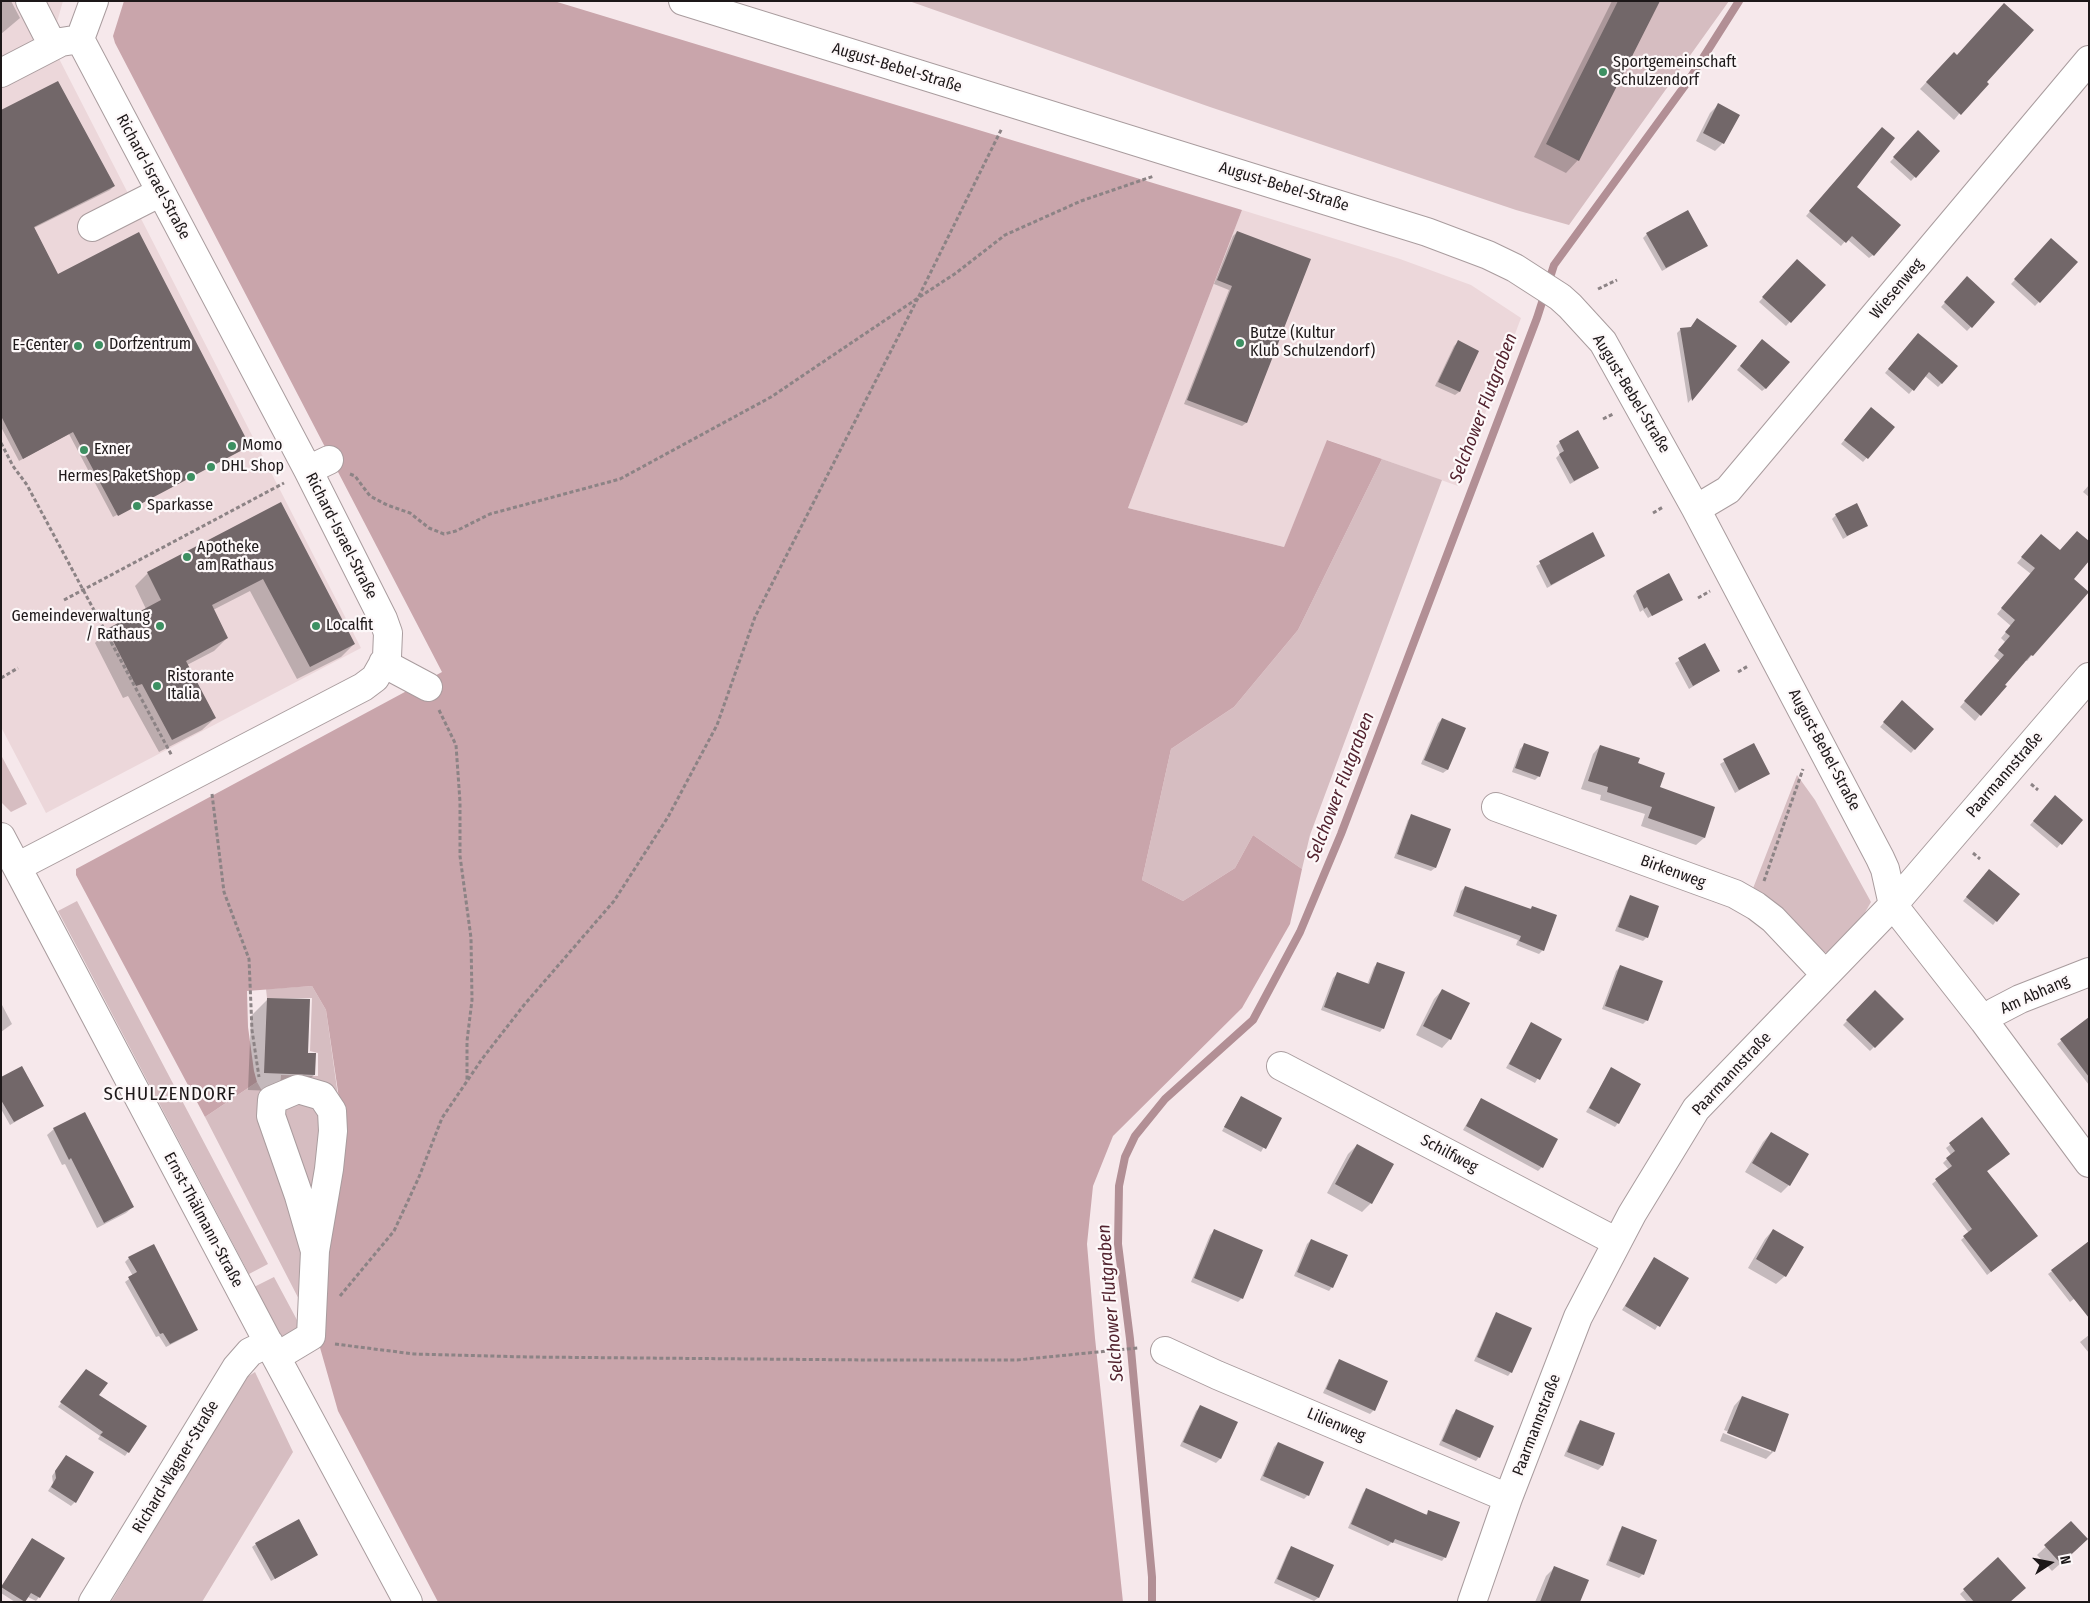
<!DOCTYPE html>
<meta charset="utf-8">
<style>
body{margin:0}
#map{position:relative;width:2090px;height:1603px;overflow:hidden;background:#f6e8eb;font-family:"Fira Sans Condensed",sans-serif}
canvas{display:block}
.frame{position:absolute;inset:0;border:2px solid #1d1819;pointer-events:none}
.north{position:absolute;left:2025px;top:1538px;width:50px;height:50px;-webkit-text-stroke:4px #fdf8f9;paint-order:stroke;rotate:79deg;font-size:14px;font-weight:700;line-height:20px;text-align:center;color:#1d1819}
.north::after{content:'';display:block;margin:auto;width:18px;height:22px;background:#1d1819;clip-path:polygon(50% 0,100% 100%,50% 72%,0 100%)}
</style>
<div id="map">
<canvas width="2090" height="1603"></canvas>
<div class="frame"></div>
<div class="north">N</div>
</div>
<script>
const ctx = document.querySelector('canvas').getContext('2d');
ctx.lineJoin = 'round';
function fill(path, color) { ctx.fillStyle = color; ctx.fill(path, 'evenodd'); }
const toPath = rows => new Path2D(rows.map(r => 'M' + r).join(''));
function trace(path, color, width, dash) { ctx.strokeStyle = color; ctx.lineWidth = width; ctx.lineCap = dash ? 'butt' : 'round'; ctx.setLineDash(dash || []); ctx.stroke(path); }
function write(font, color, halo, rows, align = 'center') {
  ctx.font = font + ' "Fira Sans Condensed",sans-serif'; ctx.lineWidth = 4.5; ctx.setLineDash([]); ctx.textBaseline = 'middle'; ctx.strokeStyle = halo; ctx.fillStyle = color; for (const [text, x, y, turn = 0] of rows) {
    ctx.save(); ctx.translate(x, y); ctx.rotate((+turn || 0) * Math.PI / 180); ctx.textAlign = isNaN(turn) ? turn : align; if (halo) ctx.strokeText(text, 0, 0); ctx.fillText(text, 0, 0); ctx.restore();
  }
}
const built = toPath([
 [1,1,63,1,51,43,361,648,46,813,1,727],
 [1242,210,1400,259,1471,285,1521,318,1458,486,1328,440,1284,547,1128,508]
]);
const green = toPath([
 [909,1,1729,1,1569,225,1516,210,1210,107],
 [1382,459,1442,480,1310,835,1302,869,1253,835,1235,868,1183,901,1142,880,1171,749,1234,707,1298,630],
 [1,755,27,804,11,812,1,802],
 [1797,775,1815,800,1871,902,1863,916,1830,954,1822,951,1752,891],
 [77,901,268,1264,249,1274,58,911],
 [312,986,326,1010,339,1103,280,1089,281,1075,318,1076,318,1053,310,1051,312,998,267,998,266,989],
 [257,1082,265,1096,307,1259,306,1313,205,1117],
 [306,1100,326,1117,317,1213,282,1130,284,1108],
 [274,1277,304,1333,285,1339,280,1337,254,1287],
 [255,1372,293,1452,202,1602,111,1602,244,1379]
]);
const forest = toPath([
 [124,1,554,1,1242,210,1128,508,1284,547,1327,440,1382,459,1298,630,1234,707,1171,749,1142,880,1183,901,1235,868,1253,835,1302,869,1290,924,1242,1008,1113,1136,1093,1186,1087,1244,1095,1338,1123,1602,438,1602,338,1411,317,1337,341,1112,326,1010,312,986,247,991,248,1027,254,1071,257,1082,205,1117,76,875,76,869,442,672,115,43,113,36]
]);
const shadow = toPath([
 [1,1,11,1,20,18,1,34],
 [1612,1,1659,1,1578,160,1566,173,1534,157],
 [1947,60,1985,82,1954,120,1920,89],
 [1718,105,1723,143,1715,151,1696,141,1710,113],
 [1,112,114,186,110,190,34,228,58,276,248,446,113,517,69,434,19,461,1,427],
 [1918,132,1939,151,1911,181,1890,162],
 [1878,133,1856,187,1873,255,1869,258,1847,239,1841,246,1806,216],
 [1237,232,1309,260,1246,423,1242,426,1184,404,1229,290,1214,284,1233,236],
 [1647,234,1706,246,1662,271,1643,238],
 [2052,240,2076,262,2035,306,2011,284],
 [1797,260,1824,285,1786,326,1759,302],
 [1967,278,1994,302,1967,331,1941,307],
 [1697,319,1735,346,1688,403,1677,333,1680,330,1690,328],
 [1914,338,1942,383,1938,387,1925,376,1909,394,1885,373],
 [1458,342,1477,351,1459,392,1455,395,1435,386,1454,346],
 [1758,344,1766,388,1762,391,1737,370],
 [1867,413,1893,428,1863,462,1841,444],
 [1560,442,1598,468,1570,484,1556,458,1560,454,1556,446],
 [2089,485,2089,497,2083,492],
 [280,504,354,644,341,657,297,679,250,591,213,610,227,638,214,651,187,665,215,718,202,730,159,752,128,696,123,698,95,643,107,630,146,609,135,586,148,573],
 [1836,515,1866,525,1843,539,1832,519],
 [1592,534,1604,556,1547,588,1536,566],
 [2036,541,2060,551,2072,579,2032,655,2027,661,2025,660,1975,721,1960,707,2000,661,1994,656,2005,642,2001,638,2011,626,1997,614,2031,574,2017,563],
 [1636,592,1681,599,1648,618,1643,610,1640,612,1633,596],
 [1705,645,1718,671,1689,689,1675,663],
 [1898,706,1932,729,1911,753,1880,727],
 [1442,719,1447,770,1443,773,1421,764,1438,723],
 [1754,744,1769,773,1735,793,1720,764],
 [1524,745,1539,776,1535,780,1512,772,1520,749],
 [1600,746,1637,764,1659,788,1714,808,1704,838,1696,845,1641,826,1645,814,1600,800,1601,795,1581,789,1593,754],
 [2051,801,2081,820,2057,848,2030,825],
 [1412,816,1435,868,1431,871,1394,858,1408,820],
 [1985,875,1996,921,1993,925,1963,901],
 [1465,887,1529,910,1532,907,1543,950,1539,954,1516,945,1518,940,1453,916,1461,891],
 [1630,897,1647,937,1643,941,1615,931,1627,901],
 [1378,963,1383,1028,1380,1032,1321,1010,1333,978,1337,974,1367,985,1374,967],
 [1620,967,1647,1020,1643,1024,1602,1009,1616,971],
 [1442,990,1468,1003,1450,1039,1442,1048,1416,1035,1434,999],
 [1875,992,1902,1019,1870,1051,1843,1025],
 [268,999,307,1054,314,1075,297,1092,248,1090,251,1016],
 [1,1003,12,1024,1,1032],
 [2089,1019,2089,1085,2057,1044],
 [1531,1024,1560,1040,1535,1083,1506,1068],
 [1611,1069,1618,1123,1615,1127,1586,1112],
 [1,1078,42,1106,10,1125,1,1109],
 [1241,1097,1280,1119,1261,1152,1222,1131],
 [1481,1099,1542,1167,1538,1171,1463,1130],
 [84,1113,133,1207,126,1213,97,1228,65,1164,62,1165,47,1135,54,1129],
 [1982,1119,2005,1158,1986,1172,2032,1240,1987,1275,1961,1240,1969,1233,1932,1184,1949,1170,1943,1163,1951,1155,1946,1148],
 [1771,1133,1789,1185,1781,1193,1745,1172,1763,1142],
 [1357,1145,1371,1203,1362,1212,1327,1193,1348,1154],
 [1773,1230,1802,1247,1785,1276,1776,1284,1748,1268,1765,1239],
 [1214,1231,1242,1298,1238,1302,1191,1282,1210,1235],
 [1311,1240,1332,1287,1329,1291,1294,1276,1307,1244],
 [129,1258,196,1329,193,1333,166,1347,159,1336,156,1337,125,1282,133,1276,125,1262],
 [1654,1259,1687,1279,1655,1330,1622,1310],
 [2052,1271,2089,1287,2070,1302,2048,1274],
 [1496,1314,1511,1372,1508,1376,1474,1361,1493,1318],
 [2089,1335,2089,1353,2080,1342],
 [1339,1361,1374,1410,1370,1414,1323,1393,1336,1364],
 [82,1375,97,1396,128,1452,125,1456,98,1439,100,1436,58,1407],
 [1742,1397,1774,1451,1766,1459,1720,1441,1723,1433,1771,1452,1771,1449,1724,1430,1734,1406],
 [1200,1407,1236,1423,1220,1459,1216,1463,1180,1446,1196,1411],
 [1456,1411,1479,1457,1476,1461,1439,1445,1452,1415],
 [1581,1421,1614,1434,1602,1466,1598,1470,1564,1456,1577,1425],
 [1278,1443,1308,1495,1304,1499,1260,1480,1274,1447],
 [66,1456,75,1502,71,1506,48,1491,53,1483,52,1476],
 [1367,1489,1425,1515,1429,1512,1445,1557,1442,1561,1392,1542,1388,1546,1348,1528,1363,1493],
 [2071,1523,2078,1548,2052,1571,2037,1555],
 [1622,1528,1643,1574,1639,1578,1606,1565,1619,1532],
 [32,1539,39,1597,36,1601,28,1597,24,1602,15,1602,1,1593,1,1587],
 [256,1544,317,1555,271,1581,252,1547],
 [1292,1547,1332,1565,1318,1598,1314,1601,1274,1583,1288,1551],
 [1998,1559,2009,1602,1967,1602,1960,1594],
 [1554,1568,1579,1602,1535,1602,1546,1576]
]);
const stream = toPath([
 [1152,1602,1152,1577,1130,1339,1118,1244,1119,1186,1125,1157,1135,1136,1165,1099,1253,1020,1300,932,1341,834,1537,318,1554,265,1689,80,1739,1]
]);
const building = toPath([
 [1618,1,1660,1,1579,161,1546,144],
 [2004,3,2034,30,1987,82,1989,84,1961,115,1926,82,1954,52,1957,55],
 [58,81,115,186,34,227,58,274,139,232,250,446,118,516,73,432,23,459,1,416,1,110],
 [1718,103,1740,115,1724,144,1703,133],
 [1882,127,1895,138,1857,187,1901,225,1874,256,1852,236,1846,243,1809,211],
 [1918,130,1940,151,1916,178,1893,157],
 [1688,210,1708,246,1666,268,1646,233],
 [1237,231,1311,259,1247,423,1187,400,1232,286,1217,280],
 [2051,238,2078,262,2040,303,2014,279],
 [1797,259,1826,285,1791,323,1762,297],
 [1967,276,1995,302,1972,328,1944,302],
 [1697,318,1737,346,1692,401,1680,328,1691,327],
 [1918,333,1958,366,1942,384,1929,372,1914,391,1888,369],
 [1762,339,1790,362,1766,389,1740,366],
 [1458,340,1479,351,1460,392,1438,382],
 [1871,407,1895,427,1868,459,1844,440],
 [1578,430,1599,468,1574,481,1559,454,1564,451,1559,441],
 [281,502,355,644,310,667,263,579,212,605,228,638,186,661,216,718,172,740,142,684,136,686,107,629,161,600,147,572],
 [1857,503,1868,526,1847,536,1835,514],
 [2077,531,2089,541,2089,561,2074,579,2089,592,2033,656,2031,655,2005,685,2007,686,1981,716,1964,701,2004,655,1998,650,2010,636,2005,632,2015,620,2001,608,2035,568,2021,557,2041,534,2060,550],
 [1593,532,1605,556,1551,585,1539,561],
 [1669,573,1683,600,1652,616,1647,607,1644,609,1636,591],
 [1705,643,1720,671,1693,686,1678,658],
 [1902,700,1934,729,1915,750,1883,722],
 [1442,718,1466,728,1448,770,1424,760],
 [1524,743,1549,752,1540,777,1515,768],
 [1754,743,1770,774,1739,790,1723,759],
 [1600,745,1640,758,1638,763,1665,773,1660,787,1715,807,1705,838,1648,818,1652,807,1607,792,1608,787,1588,781],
 [2055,795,2083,820,2062,845,2033,821],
 [1411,814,1451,829,1436,868,1397,854],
 [1989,869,2020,894,1997,922,1966,897],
 [1465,886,1531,909,1532,906,1557,915,1544,951,1519,941,1521,936,1456,912],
 [1630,895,1659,906,1648,938,1618,927],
 [1377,962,1405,972,1384,1029,1324,1007,1337,972,1369,984],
 [1620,965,1663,981,1648,1021,1605,1006],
 [1442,989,1470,1003,1451,1040,1423,1026],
 [1875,990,1904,1019,1875,1048,1846,1020],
 [267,998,310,999,308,1053,316,1053,315,1075,264,1073],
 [2089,1017,2089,1077,2060,1039],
 [1531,1022,1562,1039,1540,1080,1509,1064],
 [22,1066,44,1106,14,1122,1,1100,1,1077],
 [1611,1067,1641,1084,1619,1124,1589,1108],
 [1241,1096,1282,1118,1266,1149,1224,1127],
 [1481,1098,1558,1139,1543,1168,1466,1126],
 [85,1112,134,1207,104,1223,71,1158,69,1160,53,1128],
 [1982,1117,2010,1154,1987,1171,2038,1236,1991,1272,1963,1236,1972,1229,1935,1179,1952,1166,1946,1158,1955,1151,1949,1143],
 [1771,1132,1809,1154,1790,1186,1752,1163],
 [1357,1144,1394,1164,1372,1204,1335,1184],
 [1214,1229,1263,1250,1243,1299,1194,1278],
 [1773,1229,1804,1247,1786,1277,1756,1259],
 [1311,1239,1348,1255,1333,1288,1297,1272],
 [2089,1241,2089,1318,2051,1270],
 [154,1244,198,1330,170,1344,163,1333,160,1334,128,1277,137,1272,128,1257],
 [1654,1257,1689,1278,1660,1327,1625,1306],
 [1496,1312,1532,1328,1512,1373,1477,1357],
 [1339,1359,1388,1381,1375,1411,1326,1389],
 [86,1369,108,1383,99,1395,147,1426,129,1453,100,1435,103,1432,60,1402],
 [1742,1396,1789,1414,1775,1452,1727,1433],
 [1200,1405,1238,1422,1221,1459,1183,1442],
 [1456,1409,1494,1426,1480,1458,1442,1441],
 [1580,1420,1615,1433,1603,1466,1567,1452],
 [1278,1442,1324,1462,1309,1496,1263,1476],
 [66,1455,94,1472,76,1503,51,1487,56,1478,55,1471],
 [1366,1488,1427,1515,1428,1510,1460,1522,1446,1558,1395,1539,1393,1543,1351,1524],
 [299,1519,318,1555,275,1579,255,1543],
 [2071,1521,2088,1539,2061,1564,2044,1545],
 [1622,1526,1657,1540,1644,1575,1609,1561],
 [32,1538,65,1558,40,1598,31,1593,25,1602,1,1587],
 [1291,1546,1334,1565,1319,1598,1277,1579],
 [1998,1557,2026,1588,2010,1602,1974,1602,1963,1589],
 [1554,1566,1589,1580,1580,1602,1540,1602]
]);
const path = toPath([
 [1598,289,1617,280],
 [1603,419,1613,414],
 [1,443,13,466,27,485,172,756],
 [350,474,355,476,370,496,387,505,410,513,429,528,444,534,456,531,490,514,620,479,771,397,918,298,1002,128],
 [1653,513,1663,507],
 [1698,598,1710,591],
 [64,600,284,483],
 [1738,672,1748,666],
 [1,678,18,668],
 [439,710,456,745,460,802,460,856,471,938,472,1000,467,1041,467,1081],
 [2031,784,2038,790],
 [212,794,224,892,249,959,252,1030,259,1077],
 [1973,853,1980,859],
 [1764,881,1803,769],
 [340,1296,394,1231,419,1177,442,1118,482,1059,524,1005,614,901,668,817,717,725,755,617,918,298,956,273,1005,235,1081,201,1154,176],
 [335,1344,414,1354,528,1357,869,1360,1017,1360,1138,1348]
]);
const minor = toPath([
 [30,1,53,46],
 [683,1,1427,232,1488,255,1515,268,1560,297,1570,306,1603,342,1696,509,1880,858,1885,869,1893,905,1984,1021,2089,1163],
 [1,73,61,42,80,39,94,1],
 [92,227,161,192],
 [308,470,329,460],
 [1696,509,1728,490,2089,60],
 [383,663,428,687],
 [1496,807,1735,894,1756,906,1773,919,1825,974],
 [1,837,276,1357,408,1602],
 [17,867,363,687,375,678,387,657,388,633,383,619,308,470,80,39],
 [1984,1021,1995,1012,2020,999,2089,972],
 [1281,1066,1617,1242],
 [1165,1351,1217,1375,1508,1498],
 [276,1357,311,1336,315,1251,329,1169,333,1131,332,1111,322,1096,298,1089,272,1100,271,1116,299,1196,315,1251],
 [93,1602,236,1368,250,1352,269,1343],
 [1472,1602,1508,1498,1578,1317,1632,1214,1696,1109,1893,905,2089,677]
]);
const markers = [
 [1603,72,5,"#3d9062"],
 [1240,343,5,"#3d9062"],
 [99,345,5,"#3d9062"],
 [78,346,5,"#3d9062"],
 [232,446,5,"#3d9062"],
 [84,450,5,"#3d9062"],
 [211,467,5,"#3d9062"],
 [191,477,5,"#3d9062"],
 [137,506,5,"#3d9062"],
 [187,557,5,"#3d9062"],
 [160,626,5,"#3d9062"],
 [316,626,5,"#3d9062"],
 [157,686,5,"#3d9062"]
];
const poiNames = [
 ["Sportgemeinschaft",1613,63],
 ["Schulzendorf",1613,81],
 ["Butze (Kultur",1250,334],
 ["Klub Schulzendorf)",1250,352],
 ["Dorfzentrum",109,345],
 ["E-Center",68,346,"right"],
 ["Momo",242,446],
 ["Exner",94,450],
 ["DHL Shop",221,467],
 ["Hermes PaketShop",181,477,"right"],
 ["Sparkasse",147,506],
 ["Apotheke",197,548],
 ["am Rathaus",197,566],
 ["Gemeindeverwaltung",150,617,"right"],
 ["/ Rathaus",150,635,"right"],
 ["Localfit",326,626],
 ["Ristorante",167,677],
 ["Italia",167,695]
];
const streetNames = [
 ["August-Bebel-Straße",897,68,17],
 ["Richard-Israel-Straße",153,177,62],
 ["August-Bebel-Straße",1284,187,17],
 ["Wiesenweg",1897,289,-50],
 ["August-Bebel-Straße",1631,394,59],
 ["Richard-Israel-Straße",341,536,63],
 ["August-Bebel-Straße",1824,750,62],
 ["Paarmannstraße",2005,775,-49],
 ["Birkenweg",1673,872,20],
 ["Am Abhang",2035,995,-24],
 ["Paarmannstraße",1732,1074,-47],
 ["Schilfweg",1449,1154,28],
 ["Ernst-Thälmann-Straße",203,1220,62],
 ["Lilienweg",1336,1425,23],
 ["Paarmannstraße",1537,1425,-69],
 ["Richard-Wagner-Straße",176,1467,-59]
];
const waterNames = [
 ["Selchower Flutgraben",1484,408,-69],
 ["Selchower Flutgraben",1341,787,-69],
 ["Selchower Flutgraben",1111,1303,-95]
];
const quarterNames = [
 ["SCHULZENDORF",170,1095]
];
fill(built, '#ecd7da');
fill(green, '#d6bdc1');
fill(forest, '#c9a5ab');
fill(shadow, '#0003');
trace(stream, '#b28f95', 8);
fill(building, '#726769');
trace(minor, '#a99c9e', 30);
trace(path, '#8c8385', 3, [4, 2.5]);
trace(minor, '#fff', 28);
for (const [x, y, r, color] of markers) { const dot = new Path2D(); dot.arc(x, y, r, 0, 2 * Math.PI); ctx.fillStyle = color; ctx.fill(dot); trace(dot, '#fdf8f9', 2); }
write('16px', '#1d1819', '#fdf8f9', poiNames, 'left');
write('16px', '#1d1819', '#fdf8f9', streetNames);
write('italic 18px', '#52222e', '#fdf8f9', waterNames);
ctx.letterSpacing = '1px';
write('19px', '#1d1819', '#fdf8f9', quarterNames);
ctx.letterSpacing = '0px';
</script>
